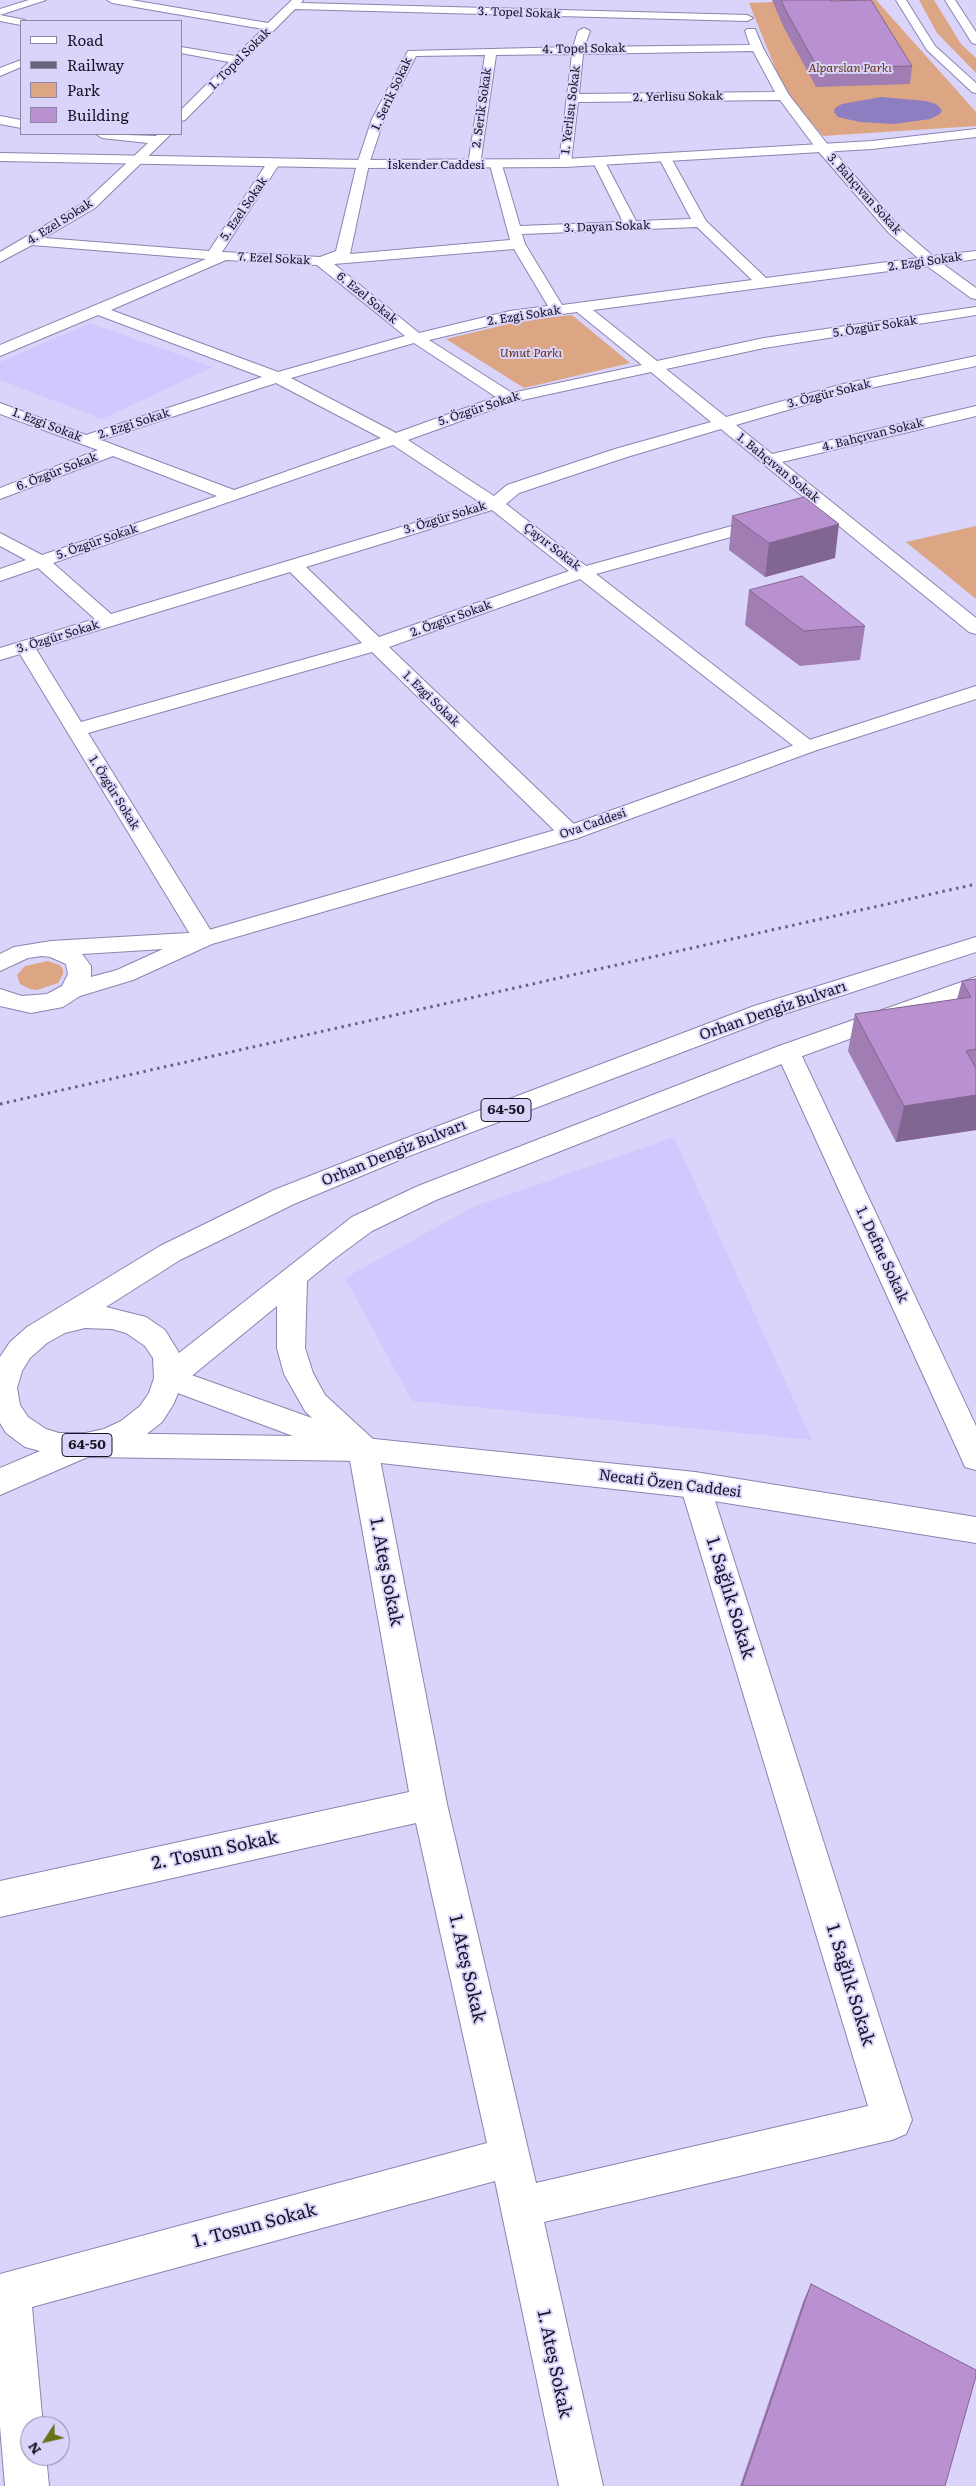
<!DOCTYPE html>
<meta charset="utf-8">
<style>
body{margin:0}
#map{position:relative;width:976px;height:2486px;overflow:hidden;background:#dad3fa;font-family:Literata,serif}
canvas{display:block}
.legend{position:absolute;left:20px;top:20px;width:162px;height:115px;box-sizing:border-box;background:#dad3fa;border:1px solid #8c87a5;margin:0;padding:6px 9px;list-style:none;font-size:15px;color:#181525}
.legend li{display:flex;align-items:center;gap:10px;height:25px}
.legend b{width:25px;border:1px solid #8c87a5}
.north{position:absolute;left:20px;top:2416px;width:50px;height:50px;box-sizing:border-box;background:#dad3fa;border:1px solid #8c87a5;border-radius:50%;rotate:235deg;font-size:14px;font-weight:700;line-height:20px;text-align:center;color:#181525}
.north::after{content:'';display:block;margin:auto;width:18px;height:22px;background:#6a7016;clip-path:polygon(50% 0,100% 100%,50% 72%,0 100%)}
</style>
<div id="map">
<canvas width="976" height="2486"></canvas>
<ul class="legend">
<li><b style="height:6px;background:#fff"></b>Road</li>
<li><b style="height:6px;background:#67637c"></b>Railway</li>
<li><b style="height:14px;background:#dca684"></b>Park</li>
<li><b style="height:14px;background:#ba91d0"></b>Building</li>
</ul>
<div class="north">N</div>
</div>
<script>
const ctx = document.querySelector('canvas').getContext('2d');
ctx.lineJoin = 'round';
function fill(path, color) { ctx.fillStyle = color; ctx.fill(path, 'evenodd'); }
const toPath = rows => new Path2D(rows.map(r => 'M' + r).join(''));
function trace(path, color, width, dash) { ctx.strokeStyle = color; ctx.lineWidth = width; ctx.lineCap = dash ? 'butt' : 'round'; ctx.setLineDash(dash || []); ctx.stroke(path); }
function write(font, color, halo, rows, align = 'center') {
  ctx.font = font + ' Literata,serif'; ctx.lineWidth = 4; ctx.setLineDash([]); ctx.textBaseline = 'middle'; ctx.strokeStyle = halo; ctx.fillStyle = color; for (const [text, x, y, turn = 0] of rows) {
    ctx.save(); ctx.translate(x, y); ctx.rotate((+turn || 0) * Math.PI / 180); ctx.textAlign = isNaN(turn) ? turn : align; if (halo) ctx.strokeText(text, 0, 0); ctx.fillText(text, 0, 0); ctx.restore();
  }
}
const built = toPath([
 [90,323,213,367,102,419,0,380,0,362],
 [674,1137,812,1440,412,1401,345,1278,473,1207]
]);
const green = toPath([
 [822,0,876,0,976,112,976,126,823,136,785,92,749,3],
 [919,0,934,0,961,44,976,58,976,73,937,33],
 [572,315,630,363,524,388,446,339,521,321],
 [976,526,976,599,906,542],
 [48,961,60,965,63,969,63,974,58,983,37,990,30,989,20,984,17,975,25,966]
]);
const water = toPath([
 [881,97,926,101,936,104,942,110,940,114,930,119,894,124,860,122,838,117,834,112,835,108,842,104]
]);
const minor = toPath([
 [107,0,131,0,268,23,292,0,303,0,301,3,747,15,753,18,747,21,295,9,185,120,181,121,181,110,229,62,181,53,181,47,235,56,263,29,112,3,107,0],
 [0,15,25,20,26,21,21,21,21,25,0,21,0,15],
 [584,28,590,31,584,47,750,45,745,31,747,29,755,29,763,48,789,95,828,145,899,227,933,256,976,251,976,259,943,264,976,288,976,299,971,298,927,266,593,310,657,361,764,338,976,307,976,315,764,348,666,369,726,417,843,384,976,356,976,366,846,393,736,425,772,454,976,406,976,416,782,462,976,618,976,634,969,632,822,512,596,574,814,743,817,747,814,751,807,753,800,751,580,579,389,647,578,828,581,833,578,838,570,840,562,838,372,652,88,733,216,939,212,944,204,946,196,944,20,654,0,660,0,648,95,619,38,568,0,581,0,569,26,560,0,546,0,533,42,555,217,496,113,456,0,499,0,488,98,450,0,414,0,403,86,435,262,377,98,315,0,356,0,345,206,259,32,245,0,262,0,252,85,202,148,143,102,138,96,134,156,136,158,134,171,134,95,208,44,238,209,251,269,160,274,159,280,163,222,252,320,257,336,251,357,164,372,119,408,51,573,47,578,31,584,28],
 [753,51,775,92,579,94,583,54,753,51],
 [572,54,559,163,560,166,570,166,571,163,578,102,780,100,818,151,889,233,918,258,766,278,706,221,671,158,665,154,659,158,691,219,636,221,605,162,599,158,593,162,623,222,520,226,502,165,496,161,490,165,510,240,350,254,369,164,384,119,416,56,485,55,468,165,474,169,480,165,496,55,572,54],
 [697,227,752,280,562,305,525,244,522,234,697,227],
 [514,249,548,306,510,311,419,333,334,264,514,249],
 [226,260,317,265,405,336,278,372,111,310,226,260],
 [577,312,642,365,512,393,429,340,510,321,577,312],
 [414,343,496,397,396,433,291,378,414,343],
 [651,372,711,422,615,449,507,485,494,496,408,440,513,402,651,372],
 [276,383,381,438,234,490,101,440,276,383],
 [721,429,812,504,586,566,506,504,519,493,627,457,721,429],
 [393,445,481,503,111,614,53,563,393,445],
 [492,510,569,571,379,637,306,567,492,510],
 [290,572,362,643,81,722,36,649,290,572],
 [21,60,21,67,0,76,0,68,21,60],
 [0,116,21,120,21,128,0,124,0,116],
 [788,1044,797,1046,800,1052,976,1426,976,1470,965,1467,961,1458,776,1052,779,1046,788,1044],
 [363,1437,374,1440,378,1449,447,1804,536,2183,868,2106,680,1485,684,1476,695,1472,706,1476,710,1485,912,2120,906,2134,892,2140,544,2222,603,2486,559,2486,495,2181,32,2307,43,2426,30,2426,30,2456,46,2456,49,2486,5,2486,0,2426,0,2274,487,2143,416,1823,0,1917,0,1881,409,1792,348,1449,352,1440,363,1437]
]);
const tertiary = toPath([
 [29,0,46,0,0,15,0,9,29,0],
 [976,129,976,137,872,149,565,167,363,168,0,161,0,153,363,160,565,159,872,141,976,129],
 [976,686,976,699,814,751,578,838,212,944,133,980,80,996,63,1007,31,1013,0,1006,0,989,22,996,47,994,62,986,68,974,66,964,50,957,42,956,28,958,0,971,0,954,14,947,51,941,188,933,195,934,562,828,800,743,976,686],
 [163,949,117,970,91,977,91,966,82,954,163,949],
 [169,1367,354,1433,355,1437,695,1472,976,1517,976,1543,695,1498,363,1461,90,1457,79,1454,75,1445,79,1436,90,1433,293,1436,159,1386,154,1378,159,1370,169,1367]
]);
const primary = toPath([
 [896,0,906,0,935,46,976,83,976,93,972,92,927,50,896,0],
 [945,0,955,0,976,32,976,44,972,43,945,0],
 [976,937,976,952,772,1018,409,1156,294,1204,180,1260,106,1307,146,1317,165,1330,179,1353,352,1217,418,1186,779,1046,976,977,976,993,797,1058,436,1200,372,1231,334,1259,307,1281,305,1348,313,1373,325,1395,374,1440,378,1449,374,1458,363,1461,352,1458,305,1411,284,1374,277,1348,277,1306,182,1384,173,1405,162,1422,143,1437,121,1449,90,1456,0,1495,0,1468,40,1451,25,1447,6,1433,0,1423,0,1357,10,1342,27,1327,160,1246,274,1190,391,1144,754,1006,976,937],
 [85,1328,112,1329,126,1333,145,1346,153,1358,154,1378,149,1393,140,1406,121,1421,104,1429,86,1433,59,1433,46,1429,28,1417,20,1405,17,1388,22,1371,30,1358,47,1343,65,1333,85,1328]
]);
const rail = toPath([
 [0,1104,976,884]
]);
const wall = toPath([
 [772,0,831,0,912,66,910,84,816,87,784,28],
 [732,516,835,558,765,577,729,550],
 [749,590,865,626,860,660,800,666,745,625],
 [976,979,976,1130,896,1142,848,1051,855,1014,957,999,962,981],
 [811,2284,945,2486,740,2486,803,2302]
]);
const shadedWall = toPath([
 [839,524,835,558,765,577,769,543],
 [976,1095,976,1130,896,1142,904,1106]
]);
const building = toPath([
 [781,0,831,0,831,1,871,0,912,66,818,68,786,11,781,0],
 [804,497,839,524,769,543,732,516,804,497],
 [802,576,865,626,804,631,749,590,802,576],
 [976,979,976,1049,966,1051,976,1068,976,1095,904,1106,855,1014,971,997,962,981,976,979],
 [811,2284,976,2370,976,2376,945,2486,742,2486,811,2284]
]);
const farStreetnames = [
 ["3. Topel Sokak",519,13,2],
 ["4. Topel Sokak",584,49,-1],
 ["1. Topel Sokak",240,59,-45],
 ["1. Serik Sokak",392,94,-65],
 ["2. Yerlisu Sokak",678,97,-1],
 ["2. Serik Sokak",482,108,-82],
 ["1. Yerlisu Sokak",571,110,-83],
 ["İskender Caddesi",436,165],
 ["3. Bahçıvan Sokak",864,194,48],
 ["5. Ezel Sokak",244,209,-56],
 ["4. Ezel Sokak",60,222,-32],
 ["3. Dayan Sokak",607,227,-2],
 ["7. Ezel Sokak",274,259,3],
 ["2. Ezgi Sokak",925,262,-8],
 ["6. Ezel Sokak",367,298,39],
 ["2. Ezgi Sokak",524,316,-9],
 ["5. Özgür Sokak",875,327,-9],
 ["3. Özgür Sokak",829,394,-14],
 ["5. Özgür Sokak",479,409,-18],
 ["2. Ezgi Sokak",134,424,-18],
 ["1. Ezgi Sokak",47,425,21],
 ["4. Bahçıvan Sokak",873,435,-14],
 ["1. Bahçıvan Sokak",778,468,39],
 ["6. Özgür Sokak",57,472,-21],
 ["3. Özgür Sokak",445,518,-17],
 ["5. Özgür Sokak",97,542,-19],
 ["Çayır Sokak",552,547,38],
 ["2. Özgür Sokak",451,619,-20],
 ["3. Özgür Sokak",58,637,-17],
 ["1. Ezgi Sokak",431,699,44],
 ["1. Özgür Sokak",114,793,58],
 ["Ova Caddesi",593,824,-19]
];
const farParknames = [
 ["Alparslan Parkı",850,68],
 ["Umut Parkı",531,353]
];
const shields = [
 [506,1110,50],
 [87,1445,50]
];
const shieldNames = [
 ["64-50",506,1110],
 ["64-50",87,1445]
];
const streetNames = [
 ["Orhan Dengiz Bulvarı",773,1011,-19],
 ["Orhan Dengiz Bulvarı",394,1153,-22],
 ["1. Defne Sokak",882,1255,65],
 ["Necati Özen Caddesi",670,1484,7]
];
const nearStreetnames = [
 ["1. Ateş Sokak",386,1572,79],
 ["1. Sağlık Sokak",730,1598,73],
 ["2. Tosun Sokak",215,1851,-12],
 ["1. Ateş Sokak",467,1969,77],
 ["1. Sağlık Sokak",850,1985,73],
 ["1. Tosun Sokak",255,2226,-15],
 ["1. Ateş Sokak",554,2364,78]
];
fill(built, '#d2c8ff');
fill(green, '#dca684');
fill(water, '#8c7ec0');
trace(minor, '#8c84b0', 2);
trace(tertiary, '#8c84b0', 2);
trace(primary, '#8c84b0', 2);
fill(minor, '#fff');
fill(tertiary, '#fff');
fill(primary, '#fff');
trace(rail, '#67637c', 3, [2.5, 4.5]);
fill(wall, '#a07db3');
fill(shadedWall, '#826692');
fill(building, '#ba91d0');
trace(building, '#826692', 1);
write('12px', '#181525', '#dad3fa', farStreetnames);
write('italic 12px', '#633617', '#dad3fa', farParknames);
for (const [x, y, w] of shields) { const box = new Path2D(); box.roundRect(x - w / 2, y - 11.5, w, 23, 4); ctx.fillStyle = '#dad3fa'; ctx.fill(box); trace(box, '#181525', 1); }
write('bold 14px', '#181525', null, shieldNames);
write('15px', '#181525', '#dad3fa', streetNames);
write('18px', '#181525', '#dad3fa', nearStreetnames);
</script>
